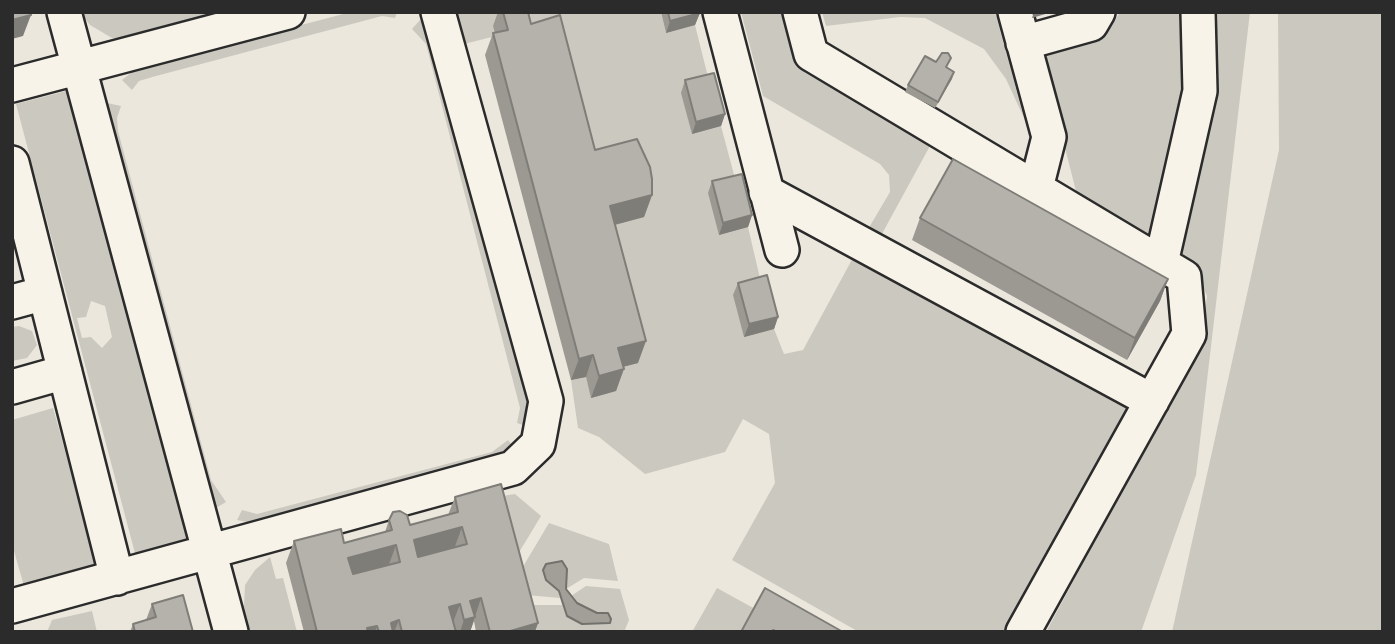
<!DOCTYPE html>
<style>
body{margin:0}
#map{position:relative;width:1395px;height:644px;overflow:hidden;background:#ebe7dd;font-family:"Architects Daughter",sans-serif}
canvas{display:block}
.frame{position:absolute;inset:0;border:14px solid #2b2b2b;pointer-events:none}
</style>
<div id="map">
<canvas width="1395" height="644"></canvas>
<div class="frame"></div>
</div>
<script>
const ctx = document.querySelector('canvas').getContext('2d');
ctx.lineJoin = 'round';
function fill(path, color) { ctx.fillStyle = color; ctx.fill(path, 'evenodd'); }
const toPath = rows => new Path2D(rows.map(r => 'M' + r).join(''));
function trace(path, color, width, dash) { ctx.strokeStyle = color; ctx.lineWidth = width; ctx.lineCap = dash ? 'butt' : 'round'; ctx.setLineDash(dash || []); ctx.stroke(path); }
const green = toPath([
 [80,12,231,12,136,37,112,38,90,25],
 [351,12,397,12,395,18,382,16,156,76,139,81,132,90,122,80,137,68],
 [456,12,661,12,666,33,695,25,710,85,692,134,721,126,737,186,719,235,748,227,762,287,744,336,774,329,784,354,803,350,855,254,1131,405,1005,632,859,632,732,560,775,483,769,434,743,419,725,452,645,474,599,437,578,428,571,380,586,377,592,397,616,391,587,172,496,36,464,44],
 [741,12,783,12,797,62,805,73,931,144,877,243,864,236,890,192,889,175,880,164,763,96],
 [822,12,995,12,1024,118,1006,79,984,49,925,18,900,17,826,26],
 [1120,12,1190,12,1193,53,1159,242,1077,195,1041,54,1105,36],
 [1204,12,1250,12,1196,475,1141,632,1046,632,1201,344,1207,296,1194,264,1173,252],
 [1278,12,1383,12,1383,632,1172,632,1279,150],
 [420,20,428,27,511,320,532,412,529,427,517,423,520,408,426,44,412,29],
 [70,90,189,543,136,557,16,104],
 [91,301,105,306,112,337,102,348,91,337,82,338,77,318,86,317],
 [107,103,121,106,117,118,118,131,211,480,226,502,216,508,205,490,105,124],
 [19,326,32,331,37,345,27,358,12,361,12,327],
 [53,408,98,566,24,586,12,544,12,420],
 [508,440,515,449,501,460,257,524,237,520,242,510,257,514,492,452],
 [515,494,541,516,518,554,502,496],
 [549,523,609,544,618,581,584,578,566,589,571,596,586,586,620,589,629,620,624,632,537,632,530,605,562,605,560,598,526,595,521,570],
 [270,557,276,579,283,578,297,632,250,632,244,607,245,585,255,570],
 [717,588,757,610,745,632,692,632],
 [92,611,97,632,47,632,52,620]
]);
const water = toPath([
 [562,561,567,569,566,589,577,603,597,613,608,613,611,619,610,623,582,624,567,616,559,591,546,580,543,570,546,564,562,561]
]);
const minor = toPath([
 [64,12,231,632],
 [720,12,782,250],
 [800,12,811,54,1184,277,1189,334,1023,632],
 [1015,12,1049,137,1036,188],
 [1023,43,1091,24,1098,12],
 [12,85,288,12],
 [12,163,117,578],
 [766,192,1152,401],
 [1161,263,1200,91,1198,12],
 [12,302,45,293],
 [12,387,65,372],
 [12,606,513,468,538,444,546,401,438,12]
]);
const wall = toPath([
 [498,12,528,12,531,24,595,150,652,195,644,217,615,225,638,363,623,367,616,391,591,398,586,377,571,380,485,55,493,33,495,33,493,26],
 [661,12,700,12,695,25,666,33],
 [951,58,946,68,954,72,935,108,905,92,908,85,936,62],
 [685,80,725,114,721,126,692,134,681,93],
 [712,181,752,215,748,227,719,235,708,193],
 [920,218,1168,279,1160,301,1127,360,912,240],
 [738,283,778,317,774,329,744,337,733,295],
 [455,497,535,632,476,632,474,621,470,632,304,632,286,563,294,541,344,543,385,532,389,520,410,525,448,515],
 [152,604,193,632,130,632,133,624,146,620]
]);
const shadedWall = toPath([
 [1034,12,1052,12,1032,18],
 [700,13,695,25,666,33,670,21],
 [31,15,23,36,12,39,12,20],
 [954,72,952,79,935,108,938,102],
 [725,114,721,126,692,134,696,122],
 [652,195,644,217,602,228,610,206],
 [752,215,748,227,719,235,723,223],
 [1168,279,1160,301,1127,360,1135,338],
 [778,317,774,329,744,337,749,324],
 [646,341,638,363,610,370,618,348],
 [593,355,586,377,571,380,579,359],
 [624,369,616,391,591,398,599,376],
 [462,527,454,549,406,562,414,540],
 [396,545,388,567,340,579,348,558],
 [481,598,470,632,460,632,470,601],
 [460,604,452,625,449,607],
 [399,620,394,632,387,632,391,623],
 [538,623,535,632,507,632],
 [377,626,375,632,366,632,367,628]
]);
const building = toPath([
 [12,12,30,12,31,15,12,20,12,12],
 [503,12,528,12,531,24,560,15,595,150,637,139,650,167,652,179,652,195,610,206,646,341,618,348,624,369,599,376,593,355,579,359,493,33,508,30,503,12],
 [668,12,700,12,700,13,670,21,668,12],
 [942,53,948,53,951,58,946,67,954,72,938,102,908,85,925,56,936,62,942,53],
 [714,73,725,114,696,122,685,80,714,73],
 [953,159,1168,279,1135,338,920,218,953,159],
 [742,174,752,215,723,223,712,181,742,174],
 [767,275,778,317,749,324,738,283,767,275],
 [501,484,538,623,507,632,490,632,481,598,470,601,475,617,464,620,460,604,449,607,456,632,402,632,399,620,391,623,393,632,379,632,377,626,367,628,368,632,317,632,294,541,341,529,344,543,392,530,389,520,393,512,400,511,407,515,410,525,458,512,455,497,501,484],
 [462,527,467,544,418,557,414,540,462,527],
 [396,545,400,562,353,574,348,558,396,545],
 [765,588,843,632,777,632,773,630,772,632,741,632,765,588],
 [183,595,193,632,135,632,133,624,156,617,152,604,183,595]
]);
fill(green, '#cbc8bf');
fill(water, '#a29f98');
trace(water, '#72716c', 2);
trace(minor, '#2b2b2b', 38);
trace(minor, '#f7f3e8', 33);
fill(wall, '#9c9993');
fill(shadedWall, '#7f7d78');
fill(building, '#b5b2ab');
trace(building, '#7f7d78', 2);
</script>
